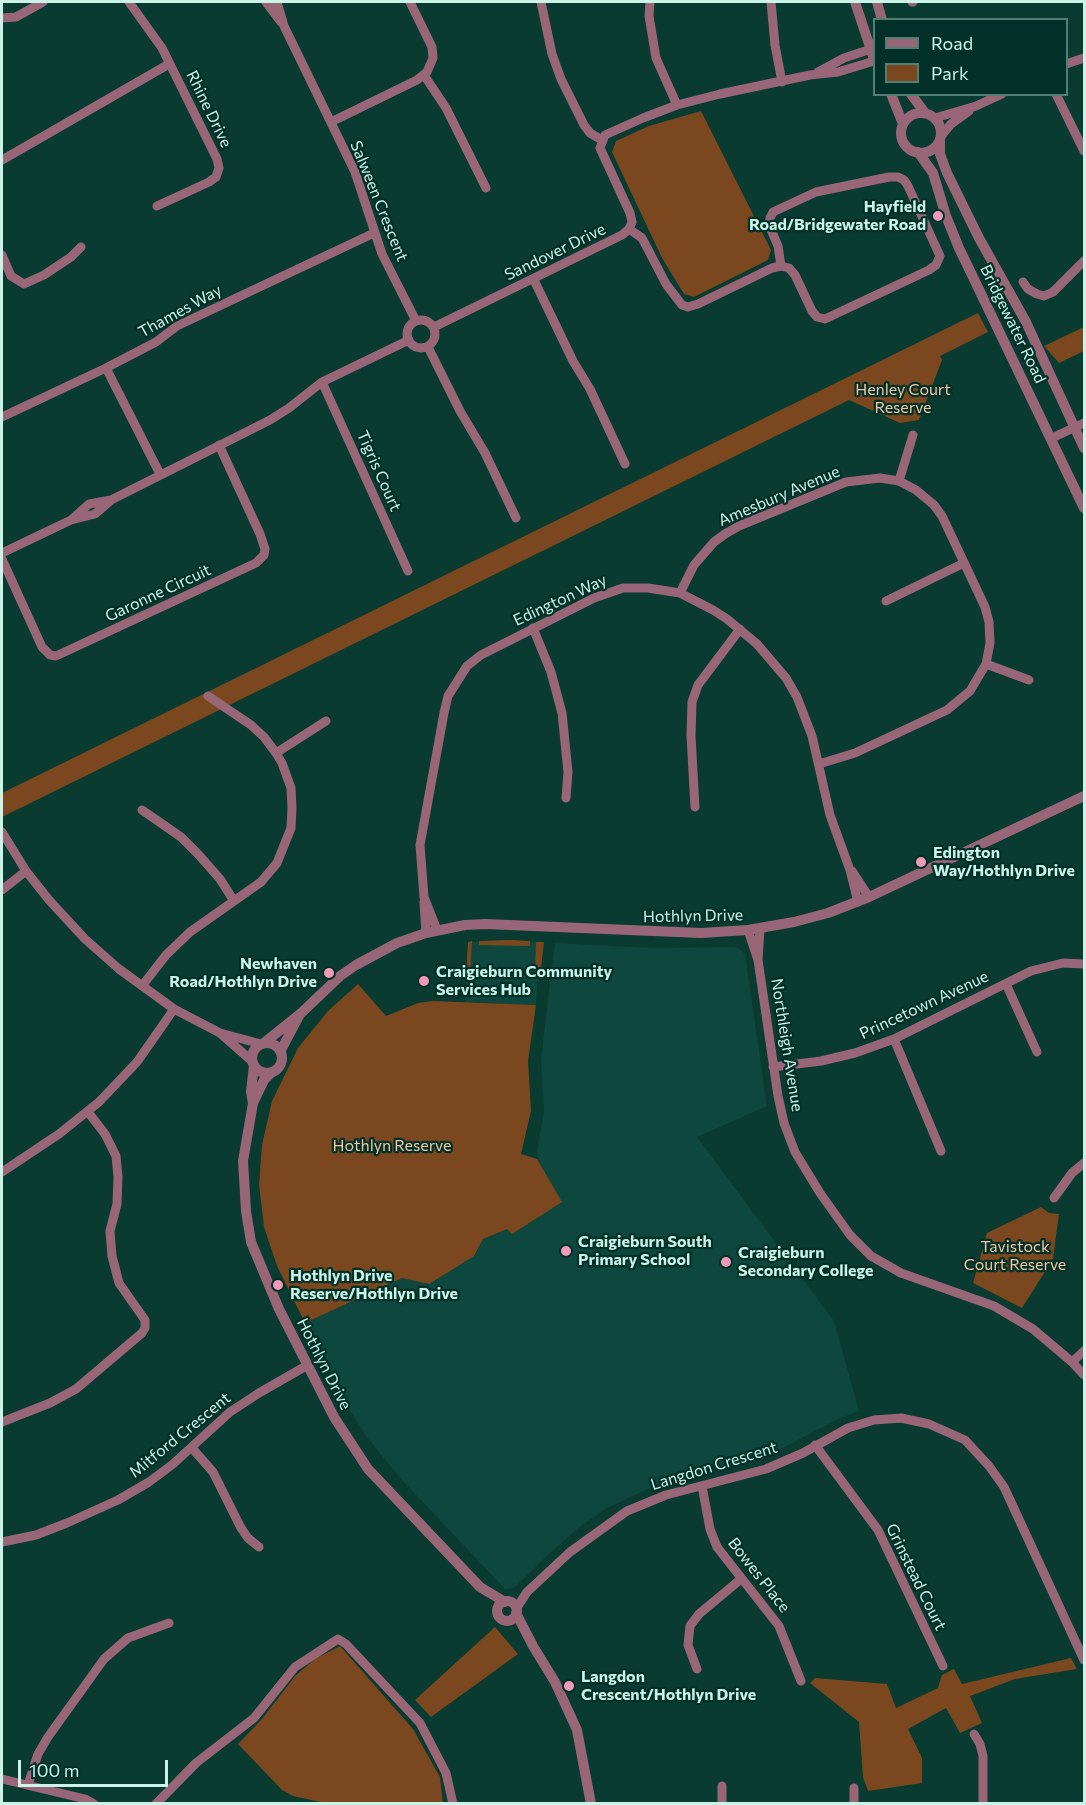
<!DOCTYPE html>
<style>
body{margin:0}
#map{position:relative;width:1086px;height:1805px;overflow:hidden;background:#093b31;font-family:Commissioner,sans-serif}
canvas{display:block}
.frame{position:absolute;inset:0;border:3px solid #cbf4e9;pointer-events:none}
.legend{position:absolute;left:873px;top:18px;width:195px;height:78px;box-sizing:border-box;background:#003027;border:2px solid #517e75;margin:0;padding:8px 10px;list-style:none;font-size:18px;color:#cbf4e9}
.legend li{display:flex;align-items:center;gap:12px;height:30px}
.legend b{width:30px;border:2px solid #517e75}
.scale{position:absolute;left:18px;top:1760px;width:150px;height:27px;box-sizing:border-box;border:3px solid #cbf4e9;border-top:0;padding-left:8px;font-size:18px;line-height:21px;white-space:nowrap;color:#cbf4e9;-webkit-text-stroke:4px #003027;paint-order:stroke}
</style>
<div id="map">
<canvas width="1086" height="1805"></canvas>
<div class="frame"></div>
<ul class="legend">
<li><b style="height:8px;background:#986677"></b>Road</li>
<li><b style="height:16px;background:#7a471e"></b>Park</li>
</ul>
<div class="scale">100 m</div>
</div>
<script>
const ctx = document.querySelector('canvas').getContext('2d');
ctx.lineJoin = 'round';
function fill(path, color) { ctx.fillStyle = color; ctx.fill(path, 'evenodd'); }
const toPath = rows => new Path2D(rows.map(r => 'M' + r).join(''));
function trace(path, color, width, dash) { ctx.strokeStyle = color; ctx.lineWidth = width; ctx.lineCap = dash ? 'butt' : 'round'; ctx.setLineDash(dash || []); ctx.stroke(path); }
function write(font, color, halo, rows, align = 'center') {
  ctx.font = font + ' Commissioner,sans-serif'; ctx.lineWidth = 4.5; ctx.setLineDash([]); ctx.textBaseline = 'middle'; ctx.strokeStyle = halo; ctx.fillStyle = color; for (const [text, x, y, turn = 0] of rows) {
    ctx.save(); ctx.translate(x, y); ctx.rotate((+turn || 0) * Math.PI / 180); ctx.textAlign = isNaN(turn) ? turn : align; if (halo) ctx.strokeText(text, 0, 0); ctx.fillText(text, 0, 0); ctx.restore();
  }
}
const built = toPath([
 [510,940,540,942,536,1005,465,1002,468,942],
 [555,943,651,948,737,947,745,954,767,1106,697,1137,834,1321,859,1411,838,1419,771,1454,753,1461,670,1481,652,1487,605,1509,581,1526,551,1552,514,1588,505,1589,401,1479,366,1436,336,1388,305,1323,402,1278,474,1256,483,1239,507,1228,512,1234,539,1164,537,1152,544,1111,541,1059]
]);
const green = toPath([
 [701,111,771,250,768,260,694,297,684,294,662,258,612,152,616,141,649,126],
 [978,313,988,332,940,356,942,360,919,420,900,423,849,400,2,817,2,793],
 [1084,327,1084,351,1059,363,1044,346],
 [510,940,530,941,530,946,479,945,479,941],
 [472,941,470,975,466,975,468,942],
 [536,942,544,942,540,977,535,977],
 [358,984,386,1016,418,1003,433,1001,536,1005,528,1061,531,1111,521,1154,537,1159,562,1202,512,1234,507,1229,483,1239,474,1256,429,1284,402,1278,305,1323,277,1266,264,1227,259,1185,262,1145,272,1101,298,1048,328,1011],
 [1041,1207,1049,1213,1059,1214,1053,1259,1022,1308,973,1283,987,1233],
 [495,1627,518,1654,431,1717,415,1700],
 [340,1646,413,1729,440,1777,443,1803,325,1803,293,1796,282,1790,238,1744,262,1719,296,1675,315,1659],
 [1071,1658,1077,1669,1015,1679,970,1696,982,1723,960,1733,946,1708,908,1729,922,1758,922,1783,868,1791,863,1777,859,1722,810,1683,815,1678,887,1684,896,1708,938,1688,942,1675,954,1669,962,1684]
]);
const minor = toPath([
 [129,2,162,48,217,159,219,168,216,177,209,182,157,206],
 [266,2,281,22],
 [277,2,284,26,355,172,382,254,416,321],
 [541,2,552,54,561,79,584,125,590,133,602,140],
 [650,2,649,16,656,58,677,105],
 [771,2,775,45,782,82],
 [912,2,913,2],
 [2,18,16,17,43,2],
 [1066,64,1084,58],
 [818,72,844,58,871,49],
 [424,75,446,108,486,188],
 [1056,94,1084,151],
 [935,118,976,106,1002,94],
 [331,122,417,80,427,72,433,58,432,47,410,2],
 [941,136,951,124,969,111],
 [2,160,169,64],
 [629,229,642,238,666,284,682,305,688,307,698,304,772,268,781,266,789,268,795,275,812,311,817,317,825,319,929,270,936,265,940,256,908,186,904,180,898,177,889,177,816,192,773,212,770,218,769,225,778,246,781,266],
 [2,255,11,276,24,284,44,275,71,257,81,247],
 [534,280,573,361,590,389,625,464],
 [1023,282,1028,289,1037,294,1044,296,1053,292,1084,261],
 '407 334a14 14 0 1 1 28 0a14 14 0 1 1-28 0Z',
 [434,327,622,235,629,229,632,222,630,213,600,148,605,135,643,118,677,105,720,94,810,75,838,72,874,61],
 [428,347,460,411,485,453,516,518],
 [106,368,160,474],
 [322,382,408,571],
 [2,417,106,368,156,342,177,326,374,233],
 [1052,438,1084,423],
 [899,481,913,435],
 [71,520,95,514,111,500,270,420,289,408,322,382,409,340],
 [2,553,71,520,89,504,111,500],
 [2,559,42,647,50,655,56,656,256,563,264,555,265,549,260,534,219,445],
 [680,593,694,565,714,542,725,534,739,526,846,482,880,478,899,481,916,490,934,505,942,516,985,607,989,622,990,643,986,664,970,691,947,710,855,753,819,764],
 [886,601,964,563],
 [533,628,551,672,562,713,568,772,566,798],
 [986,664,1029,680],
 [276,753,326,721],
 [695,807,691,736,692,702,698,685,740,629],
 [142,810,181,837,198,854,220,879,234,901],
 [2,832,26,871,49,900,85,939,119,969,174,1009,220,1033,261,1044],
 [852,871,869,897],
 [2,890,26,871],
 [424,902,426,933],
 [437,930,424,897,420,845,444,713,448,696,467,666,481,655,594,598,623,588,648,588,680,593,713,610,727,619,757,644,786,678,797,697,812,736,830,815,850,870,858,902],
 [748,930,758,960,778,1096,784,1123,795,1152,820,1193,850,1235,871,1256,901,1273,994,1306,1033,1329,1072,1362,1084,1375],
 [758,960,760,929],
 [1006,984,1037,1052],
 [142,986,166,955,190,932,261,882,277,863,291,828,292,808,291,788,282,763,276,753,264,737,251,725,208,696],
 [220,1033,253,1062],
 [894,1039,941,1151],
 [773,1067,821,1061,855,1053,894,1039,1031,971,1063,963,1084,964],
 [2,1172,59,1134,99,1102,137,1062,174,1009],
 [1054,1198,1072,1173,1084,1163],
 [1072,1362,1084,1351],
 [2,1422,50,1403,76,1389,142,1333,145,1328,145,1320,119,1283,112,1256,110,1231,117,1204,118,1177,116,1156,105,1134,88,1112],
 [815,1445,878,1530,943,1666],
 [192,1448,213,1472,241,1528,248,1538,259,1547],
 [702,1486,710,1529,717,1547,779,1626,801,1681],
 [2,1542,36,1535,67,1523,118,1500,149,1482,173,1464,230,1412,259,1393,306,1366],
 [516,1609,527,1592,570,1552,627,1511,666,1495,766,1469,803,1453,848,1428,874,1420,901,1418,929,1424,965,1440,989,1466,1004,1487,1084,1660],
 [697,1669,688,1645,690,1626,699,1614,741,1579],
 [974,1734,980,1744,983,1756,983,1804],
 [2,1779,85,1799,94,1804],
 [28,1785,38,1754,48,1737,104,1659,128,1638,169,1623],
 [722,1786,722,1804],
 [854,1788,854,1804],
 [156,1804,196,1763,254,1718,295,1667,338,1639,346,1644,420,1723,446,1773,453,1804]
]);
const tertiary = toPath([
 [855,2,874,59],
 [877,2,882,20],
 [891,94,903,124],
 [911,94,925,113],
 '901 133a20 20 0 1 1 40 0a20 20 0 1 1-40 0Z',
 [940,141,940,154,947,173,979,238,1026,322,1084,448],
 [918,152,933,173,946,216,959,248,1084,508],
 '252 1058a15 15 0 1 1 30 0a15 15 0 1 1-30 0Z',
 [264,1043,300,1014,340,976,356,965,397,943,426,933,465,925,485,924,701,933,748,930,794,922,828,913,869,897,1084,796],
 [281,1050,299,1016],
 [254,1065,251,1092,253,1103,243,1161,246,1211,251,1242,279,1309,334,1417,368,1469,480,1587,505,1602],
 [253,1103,264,1080,271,1073],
 '497 1611a10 10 0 1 1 20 0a10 10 0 1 1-20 0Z',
 [516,1613,533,1646,555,1682,577,1730,591,1804]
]);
const markers = [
 [938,216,6,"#ef9ab8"],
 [921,862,6,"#ef9ab8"],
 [329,973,6,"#ef9ab8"],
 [424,981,6,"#ef9ab8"],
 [566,1251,6,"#ef9ab8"],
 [726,1262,6,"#ef9ab8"],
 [278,1285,6,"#ef9ab8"],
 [569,1686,6,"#ef9ab8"]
];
const streetNames = [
 ["Rhine Drive",209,109,64],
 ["Salween Crescent",379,201,68],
 ["Sandover Drive",555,252,-26],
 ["Thames Way",180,311,-29],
 ["Bridgewater Road",1013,324,64],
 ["Tigris Court",379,471,66],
 ["Amesbury Avenue",779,496,-23],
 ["Garonne Circuit",158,593,-25],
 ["Edington Way",560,600,-25],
 ["Hothlyn Drive",693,916,-1],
 ["Princetown Avenue",924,1005,-25],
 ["Northleigh Avenue",787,1045,81],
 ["Hothlyn Drive",324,1364,63],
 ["Mitford Crescent",180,1435,-39],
 ["Langdon Crescent",714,1466,-17],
 ["Bowes Place",759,1575,52],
 ["Grinstead Court",916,1577,64]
];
const poiNames = [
 ["Hayfield",926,207,"right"],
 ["Road/Bridgewater Road",926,225,"right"],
 ["Edington",933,853],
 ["Way/Hothlyn Drive",933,871],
 ["Newhaven",317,964,"right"],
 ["Road/Hothlyn Drive",317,982,"right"],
 ["Craigieburn Community",436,972],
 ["Services Hub",436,990],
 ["Craigieburn South",578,1242],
 ["Primary School",578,1260],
 ["Craigieburn",738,1253],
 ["Secondary College",738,1271],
 ["Hothlyn Drive",290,1276],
 ["Reserve/Hothlyn Drive",290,1294],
 ["Langdon",581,1677],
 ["Crescent/Hothlyn Drive",581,1695]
];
const parkNames = [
 ["Henley Court",903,390],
 ["Reserve",903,408],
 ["Hothlyn Reserve",392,1146],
 ["Tavistock",1015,1247],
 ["Court Reserve",1015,1265]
];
fill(built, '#0e473d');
fill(green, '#7a471e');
trace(minor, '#986677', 9);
trace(tertiary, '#986677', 10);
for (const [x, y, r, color] of markers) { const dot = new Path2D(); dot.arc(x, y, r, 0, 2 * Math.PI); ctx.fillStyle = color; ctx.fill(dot); trace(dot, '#003027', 2); }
write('16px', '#cbf4e9', '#003027', streetNames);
write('bold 16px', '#cbf4e9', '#003027', poiNames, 'left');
write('16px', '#f6c5a3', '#003027', parkNames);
</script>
